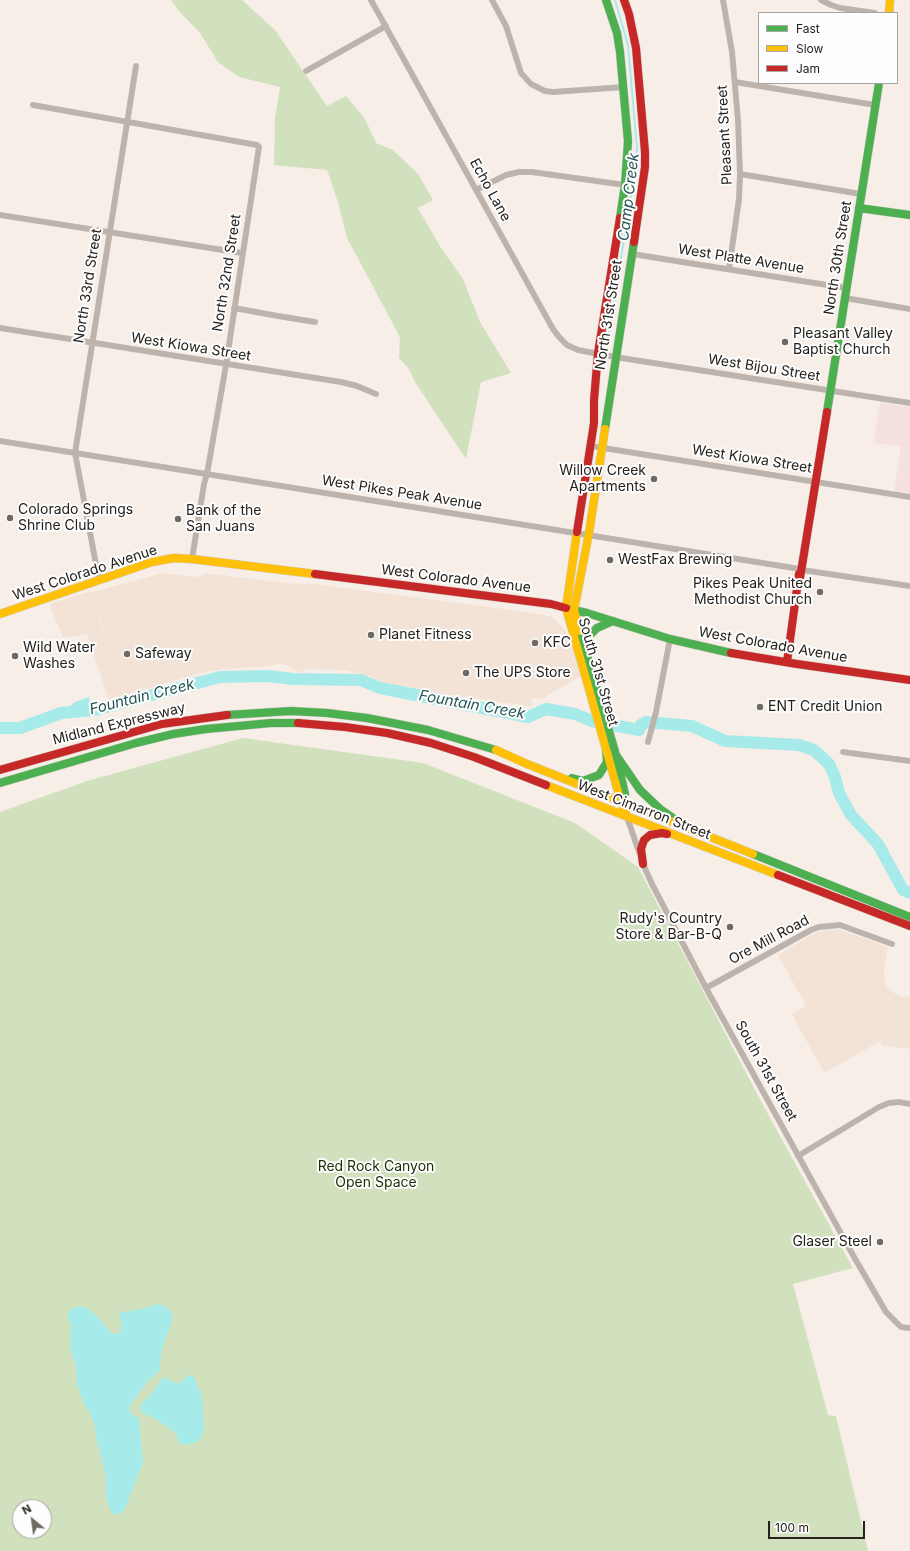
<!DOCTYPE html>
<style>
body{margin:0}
#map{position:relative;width:910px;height:1551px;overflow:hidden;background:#f7eee7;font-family:Inter,sans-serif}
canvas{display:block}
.legend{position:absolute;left:758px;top:12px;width:140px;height:72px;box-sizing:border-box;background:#fdfdfd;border:1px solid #a7a5a3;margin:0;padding:5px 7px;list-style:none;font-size:12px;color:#26211c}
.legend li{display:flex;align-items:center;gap:8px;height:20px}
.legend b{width:20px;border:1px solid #a7a5a3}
.north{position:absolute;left:12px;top:1499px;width:40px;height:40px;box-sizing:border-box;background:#fdfdfd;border:1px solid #a7a5a3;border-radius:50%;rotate:331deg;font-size:11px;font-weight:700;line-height:16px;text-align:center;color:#26211c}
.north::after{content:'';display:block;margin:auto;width:14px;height:18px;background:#6f6963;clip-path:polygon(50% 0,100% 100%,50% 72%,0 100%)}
.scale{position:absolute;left:768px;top:1521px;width:97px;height:18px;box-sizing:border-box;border:2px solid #26211c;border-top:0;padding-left:5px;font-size:12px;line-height:14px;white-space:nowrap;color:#26211c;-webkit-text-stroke:3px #fdfdfd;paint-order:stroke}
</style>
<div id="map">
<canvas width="910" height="1551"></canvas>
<ul class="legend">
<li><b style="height:5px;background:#4caf50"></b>Fast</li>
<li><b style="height:5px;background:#ffc107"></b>Slow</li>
<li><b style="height:5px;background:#c62828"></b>Jam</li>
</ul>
<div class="north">N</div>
<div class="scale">100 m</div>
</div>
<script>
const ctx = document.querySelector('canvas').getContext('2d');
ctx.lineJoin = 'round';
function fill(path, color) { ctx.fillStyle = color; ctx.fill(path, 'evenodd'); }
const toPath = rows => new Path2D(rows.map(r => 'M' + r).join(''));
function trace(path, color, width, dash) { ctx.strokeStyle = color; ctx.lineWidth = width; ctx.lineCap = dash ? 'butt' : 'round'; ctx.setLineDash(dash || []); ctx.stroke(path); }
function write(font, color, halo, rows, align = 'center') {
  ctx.font = font + ' Inter,sans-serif'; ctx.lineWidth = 4; ctx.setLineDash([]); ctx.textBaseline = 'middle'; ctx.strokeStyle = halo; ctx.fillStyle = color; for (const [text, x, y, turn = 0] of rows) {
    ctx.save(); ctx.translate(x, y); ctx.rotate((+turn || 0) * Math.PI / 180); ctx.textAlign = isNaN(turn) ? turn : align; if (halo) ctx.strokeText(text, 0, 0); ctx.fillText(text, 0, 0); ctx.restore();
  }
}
const built = toPath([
 [163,573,199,577,204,573,218,575,305,585,305,589,306,583,534,613,551,617,557,621,569,635,582,675,542,699,531,698,533,707,391,686,369,676,344,670,306,669,302,673,282,663,270,666,224,669,201,673,109,700,87,634,80,636,63,637,49,604,91,591,103,627,100,629,104,628,92,592],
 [826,930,840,930,888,947,884,973,886,985,890,991,901,996,910,997,910,1049,881,1045,882,1040,824,1073,792,1014,806,1006,778,955,815,933]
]);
const education = toPath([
 [880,402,910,407,910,494,894,491,901,447,873,443]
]);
const green = toPath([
 [171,0,242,0,275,30,327,106,346,96,365,119,376,143,393,150,418,174,433,200,418,208,441,248,463,279,480,322,511,373,481,382,466,459,415,382,409,369,399,358,400,337,347,238,338,202,327,170,274,165,275,118,280,87,239,77,218,62,200,33,179,11],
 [243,738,423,763,575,823,638,867,764,1107,853,1268,793,1284,828,1415,836,1416,868,1551,0,1551,0,812,87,781],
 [20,1507,44,1507,44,1531,20,1531]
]);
const water = toPath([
 [89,697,92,714,77,717,65,715,64,711,75,702],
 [158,1304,165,1306,171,1312,173,1318,162,1349,160,1361,160,1370,147,1382,129,1407,130,1413,139,1418,143,1463,124,1511,120,1514,115,1515,111,1512,106,1497,106,1475,97,1442,95,1426,91,1415,84,1404,77,1384,76,1367,70,1347,71,1325,68,1319,68,1313,69,1311,74,1307,86,1307,96,1315,111,1333,117,1334,121,1331,122,1327,119,1316,122,1312,137,1310],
 [188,1375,193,1376,202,1396,204,1430,200,1440,191,1444,185,1445,179,1443,176,1434,172,1430,156,1419,142,1413,140,1406,154,1390,163,1377,177,1384,181,1382]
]);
const stream = toPath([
 [607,346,636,163,637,148,628,45,615,0]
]);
const river = toPath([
 [0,728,20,728,61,713,95,710,220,677,268,676,294,679,361,680,380,688,528,717,546,709,575,714,592,721,639,730,641,725,646,722,692,726,725,741,799,745,814,750,829,764,835,777,839,793,851,815,878,844,903,890,910,893]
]);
const street = toPath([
 [371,0,553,329,559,337,567,345,578,350,615,357,910,403],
 [492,0,506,26,521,73,531,84,545,91,553,92,624,87],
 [723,0,732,52,738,120,740,174,739,199,729,269],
 [821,0,831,5,840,8,875,13],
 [306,71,386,26],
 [735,82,875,105],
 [33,105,257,145,259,147,226,365,207,474,204,484,192,559],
 [740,174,861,194],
 [476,190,506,175,519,172,532,172,625,185],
 [0,215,242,253],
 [632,254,846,288],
 [845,298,910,309],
 [234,308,278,316,315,322],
 [0,328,341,382,357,386,376,394],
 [0,441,800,569],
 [591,446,910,497],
 [802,570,910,586],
 [99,580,75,453,136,66],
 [648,742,656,712,670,639],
 [843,752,910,761],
 [627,817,639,852],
 [642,862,652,884,706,988,854,1257,886,1312,901,1327,910,1328],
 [706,988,811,930,819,927,840,925,892,944],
 [798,1156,879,1107,889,1103,899,1102,910,1104]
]);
const fast = toPath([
 [606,0,617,33,620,52,628,141,625,185,620,218],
 [859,208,910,215],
 [827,412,879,83],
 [605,429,634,242],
 [569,609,587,613,670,639,731,653],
 [580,631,616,755,625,794],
 [585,648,590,635,597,628,613,621],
 [227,715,291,711,327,713,367,718,428,730,496,750],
 [616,755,640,790,660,809,673,818],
 [572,778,583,781,599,775,607,762,606,747],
 [0,783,136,743,173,734,206,729,271,723,298,723],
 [753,854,910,917]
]);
const slow = toPath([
 [889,13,890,0],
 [577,532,566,608,621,802,627,816],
 [0,614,152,562,174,558,192,559,315,574],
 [580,631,574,610,589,533,605,429],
 [496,750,527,764,753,854],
 [546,785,778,875]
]);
const jam = toPath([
 [624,0,629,14,636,48,645,152,645,167,634,242],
 [577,532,594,423,594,400,598,353,620,218],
 [315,574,551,604,566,608],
 [800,578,827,412],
 [731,653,797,664,910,680],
 [787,662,799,574],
 [298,723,345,727,387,733,431,743,474,757,546,785],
 [0,770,162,724,227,715],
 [643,864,641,849,644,840,650,835,662,833,667,834],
 [778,875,910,926]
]);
const markers = [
 [785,342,4,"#6f6963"],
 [654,479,4,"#6f6963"],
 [10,518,4,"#6f6963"],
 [178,519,4,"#6f6963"],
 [610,560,4,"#6f6963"],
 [820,592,4,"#6f6963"],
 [371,635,4,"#6f6963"],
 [535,643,4,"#6f6963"],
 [127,654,4,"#6f6963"],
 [15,656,4,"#6f6963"],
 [466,673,4,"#6f6963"],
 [760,707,4,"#6f6963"],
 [730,927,4,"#6f6963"],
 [880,1242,4,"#6f6963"]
];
const streetNames = [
 ["Pleasant Street",725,135,-93],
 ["Echo Lane",490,190,61],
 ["North 30th Street",838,258,-81],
 ["West Platte Avenue",741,259,9],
 ["North 32nd Street",227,273,-81],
 ["North 33rd Street",88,286,-81],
 ["North 31st Street",609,315,-81],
 ["West Kiowa Street",191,347,9],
 ["West Bijou Street",764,368,9],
 ["West Kiowa Street",752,459,9],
 ["West Pikes Peak Avenue",402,493,9],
 ["West Colorado Avenue",85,573,-18],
 ["West Colorado Avenue",456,579,7],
 ["West Colorado Avenue",773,645,10],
 ["South 31st Street",598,672,74],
 ["Midland Expressway",119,724,-14],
 ["West Cimarron Street",644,810,21],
 ["Ore Mill Road",769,940,-28],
 ["South 31st Street",766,1071,61]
];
const poiNames = [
 ["Pleasant Valley",793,334],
 ["Baptist Church",793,350],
 ["Willow Creek",646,471,"right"],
 ["Apartments",646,487,"right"],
 ["Colorado Springs",18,510],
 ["Shrine Club",18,526],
 ["Bank of the",186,511],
 ["San Juans",186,527],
 ["WestFax Brewing",618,560],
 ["Pikes Peak United",812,584,"right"],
 ["Methodist Church",812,600,"right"],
 ["Planet Fitness",379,635],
 ["KFC",543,643],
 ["Wild Water",23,648],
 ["Washes",23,664],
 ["Safeway",135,654],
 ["The UPS Store",474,673],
 ["ENT Credit Union",768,707],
 ["Rudy's Country",722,919,"right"],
 ["Store & Bar-B-Q",722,935,"right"],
 ["Glaser Steel",872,1242,"right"]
];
const parkNames = [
 ["Red Rock Canyon",376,1167],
 ["Open Space",376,1183]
];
const waterNames = [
 ["Camp Creek",629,197,-83],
 ["Fountain Creek",142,697,-14],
 ["Fountain Creek",472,705,10]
];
fill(built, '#f3e3d6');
fill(education, '#f5e2e0');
fill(green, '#d1e1bd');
fill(water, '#a6eaea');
trace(stream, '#a6eaea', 2);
trace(river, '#a6eaea', 12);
trace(street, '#d0c9c4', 6);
trace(fast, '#d0c9c4', 9);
trace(slow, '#d0c9c4', 9);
trace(jam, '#d0c9c4', 9);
trace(street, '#bcb3ac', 5.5);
trace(fast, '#4caf50', 8);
trace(slow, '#ffc107', 8);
trace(jam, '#c62828', 8);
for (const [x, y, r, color] of markers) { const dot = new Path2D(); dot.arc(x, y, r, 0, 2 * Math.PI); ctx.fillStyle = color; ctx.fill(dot); trace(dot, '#fdfdfd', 1.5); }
write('14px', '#26211c', '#fdfdfd', streetNames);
write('14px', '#26211c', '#fdfdfd', poiNames, 'left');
write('14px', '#193104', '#fdfdfd', parkNames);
write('italic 15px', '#265455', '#fdfdfd', waterNames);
</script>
